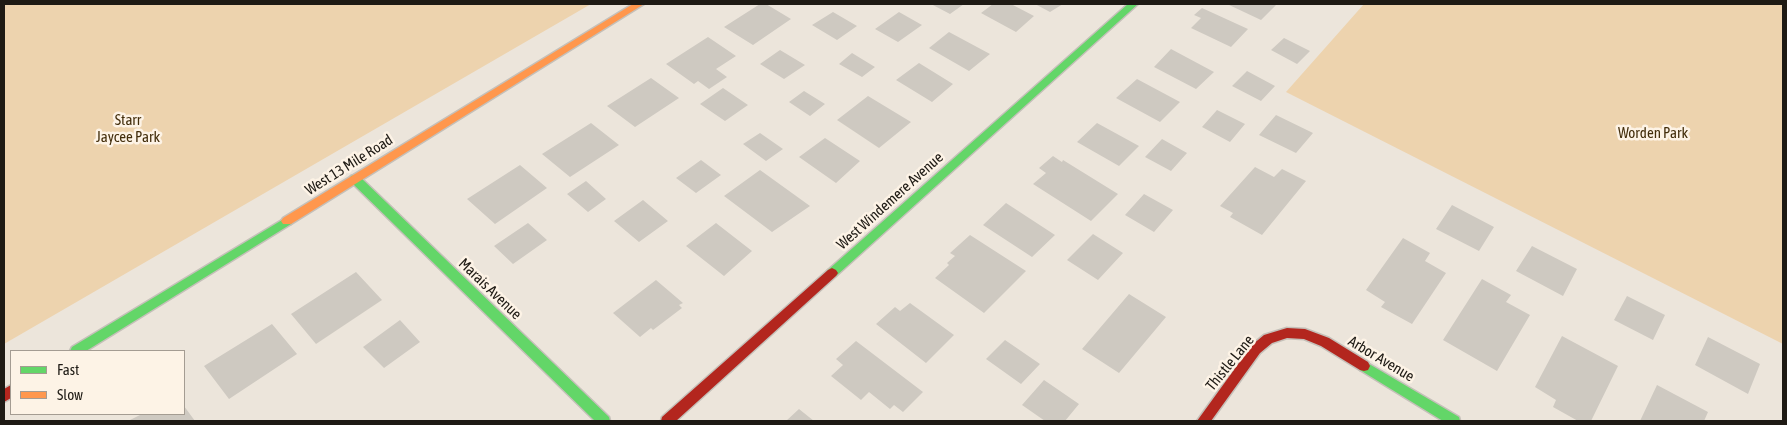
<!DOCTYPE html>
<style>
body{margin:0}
#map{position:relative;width:1787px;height:425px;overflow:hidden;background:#ece5db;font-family:"Asap Condensed",sans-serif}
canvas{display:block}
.frame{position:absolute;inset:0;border:5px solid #1e1a14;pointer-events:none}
.legend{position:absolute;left:10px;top:350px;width:175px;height:65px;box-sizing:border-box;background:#fdf3e6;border:1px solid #a49c92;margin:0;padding:6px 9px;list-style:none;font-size:15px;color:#1e1a14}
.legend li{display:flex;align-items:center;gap:10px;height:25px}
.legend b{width:25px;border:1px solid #a49c92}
</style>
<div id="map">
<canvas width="1787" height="425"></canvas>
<div class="frame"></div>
<ul class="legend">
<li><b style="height:6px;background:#63d668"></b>Fast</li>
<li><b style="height:6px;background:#ff974d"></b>Slow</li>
</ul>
</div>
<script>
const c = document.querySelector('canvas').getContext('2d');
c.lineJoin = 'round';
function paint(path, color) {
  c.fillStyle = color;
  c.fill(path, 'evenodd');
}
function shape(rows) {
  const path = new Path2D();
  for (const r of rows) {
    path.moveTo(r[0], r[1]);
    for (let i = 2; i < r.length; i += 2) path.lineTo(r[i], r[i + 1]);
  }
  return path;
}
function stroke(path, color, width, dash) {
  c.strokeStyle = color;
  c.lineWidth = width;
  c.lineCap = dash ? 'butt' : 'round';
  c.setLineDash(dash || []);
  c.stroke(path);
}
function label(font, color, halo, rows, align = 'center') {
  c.font = font + ' "Asap Condensed",sans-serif';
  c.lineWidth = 5;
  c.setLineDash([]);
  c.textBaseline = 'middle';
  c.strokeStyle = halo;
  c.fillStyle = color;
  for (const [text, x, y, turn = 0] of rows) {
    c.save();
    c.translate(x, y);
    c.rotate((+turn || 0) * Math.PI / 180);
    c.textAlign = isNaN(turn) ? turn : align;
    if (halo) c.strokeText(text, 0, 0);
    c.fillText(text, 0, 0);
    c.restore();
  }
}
paint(shape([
 [4,4,591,4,4,344],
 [1364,4,1783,4,1783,344,1286,92]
]), '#edd3ae');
paint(shape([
 [760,4,766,4,791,19,753,45,724,27],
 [931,4,964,4,950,14],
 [993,4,1011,4,1034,16,1016,32,981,13],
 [1035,4,1063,4,1050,12],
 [1227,4,1274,4,1276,5,1261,20],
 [1202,8,1248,29,1231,47,1191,28,1201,18,1194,15],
 [833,12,857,26,837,40,812,25],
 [899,12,922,25,898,42,875,29],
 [949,32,990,54,969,71,929,48],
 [708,37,736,56,716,69,727,77,709,89,698,81,694,84,666,64],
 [1284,38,1310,51,1297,64,1271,50],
 [1171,49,1214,72,1196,89,1154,67],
 [780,50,805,65,784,79,760,64],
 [852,53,875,67,862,77,839,64],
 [919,63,953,84,932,102,896,80],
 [1247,71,1275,86,1261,101,1232,86],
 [651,78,679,98,635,127,607,106],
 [1137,79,1180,102,1160,122,1116,98],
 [723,88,748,105,725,121,700,104],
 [804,91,825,104,810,116,789,102],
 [868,96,911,122,879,148,837,120],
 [1217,110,1245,124,1230,142,1202,127],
 [1276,115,1313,133,1296,153,1259,135],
 [591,123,619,145,570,177,542,154],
 [1097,123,1139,146,1119,166,1077,142],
 [760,133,783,149,766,161,743,144],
 [825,138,860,161,836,183,799,157],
 [1162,139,1187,153,1171,171,1145,157],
 [1053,156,1062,162,1063,160,1118,194,1091,221,1033,184,1046,173,1039,168],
 [701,160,721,175,696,193,676,178],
 [520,165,547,188,495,224,467,199],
 [1255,167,1274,177,1282,169,1306,181,1262,235,1230,217,1233,213,1220,206],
 [760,170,810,206,772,232,724,196],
 [586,181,606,199,588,212,567,194],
 [1144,194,1173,210,1154,232,1125,215],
 [643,200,668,221,639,242,614,221],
 [1006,203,1055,235,1032,257,983,225],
 [1452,205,1494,227,1479,251,1436,229],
 [528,223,547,240,513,264,494,246],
 [716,223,752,251,724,276,686,246],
 [1093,234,1123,253,1098,280,1067,260],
 [970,235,1026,271,984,313,935,278,949,265,947,263,955,256,950,253],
 [1403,238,1430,253,1425,261,1446,273,1412,324,1381,307,1385,302,1366,290],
 [1532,246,1577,269,1563,296,1516,271],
 [356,272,382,300,316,344,291,314],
 [1482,279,1511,295,1506,302,1530,315,1497,371,1443,340],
 [656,280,683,303,679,305,682,308,653,330,651,328,640,337,613,313],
 [1129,294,1166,317,1119,373,1082,349],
 [1627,296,1665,315,1653,340,1614,320],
 [910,303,954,335,926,363,876,324,895,307,900,311],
 [400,320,420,342,384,368,363,347],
 [272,324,297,354,229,399,204,366],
 [1562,336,1618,366,1591,421,1578,421,1553,407,1556,400,1535,387],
 [1708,337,1760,364,1748,394,1695,365],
 [1005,340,1040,364,1021,384,986,359],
 [856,341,923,392,903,412,894,405,890,409,869,392,861,400,831,376,843,365,836,359],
 [1044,380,1079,404,1065,421,1045,421,1022,405],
 [1657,385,1708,412,1704,421,1640,421],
 [184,406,195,421,128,421,142,414,184,414],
 [799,409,814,421,786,421]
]), '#cec9c1');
const fast = shape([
 [1128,4,1138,4,836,276,828,276,826,273,828,270,1128,4],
 [355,175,359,176,609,417,610,421,595,421,351,182,350,179,351,176,355,175],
 [287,217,291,218,293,221,291,224,86,351,70,351,72,347,287,217],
 [1364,361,1459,417,1460,421,1443,421,1360,370,1358,366,1360,362,1364,361]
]);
const slow = shape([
 [633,4,644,4,291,224,283,224,281,221,283,218,633,4]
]);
const jam = shape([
 [832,268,836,270,838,273,836,276,676,421,661,421,662,417,828,270,832,268],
 [1287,328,1305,329,1329,338,1368,362,1370,366,1368,370,1364,371,1360,370,1321,346,1304,339,1287,338,1272,343,1260,353,1211,421,1197,421,1252,345,1264,335,1287,328],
 [11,385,11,398,4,402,4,389,11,385]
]);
stroke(fast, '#c5c0b9', 3);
stroke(slow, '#c5c0b9', 3);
stroke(jam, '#c5c0b9', 3);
paint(fast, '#63d668');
paint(slow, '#ff974d');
paint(jam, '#b3261e');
label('15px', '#422d0b', '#fdf3e6', [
 ["Starr",128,120],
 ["Jaycee Park",128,137],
 ["Worden Park",1653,133]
]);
label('15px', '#1e1a14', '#fdf3e6', [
 ["West 13 Mile Road",349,165,-32],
 ["West Windemere Avenue",890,201,-42],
 ["Marais Avenue",490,289,44],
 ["Arbor Avenue",1381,359,31],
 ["Thistle Lane",1230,363,-51]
]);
</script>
